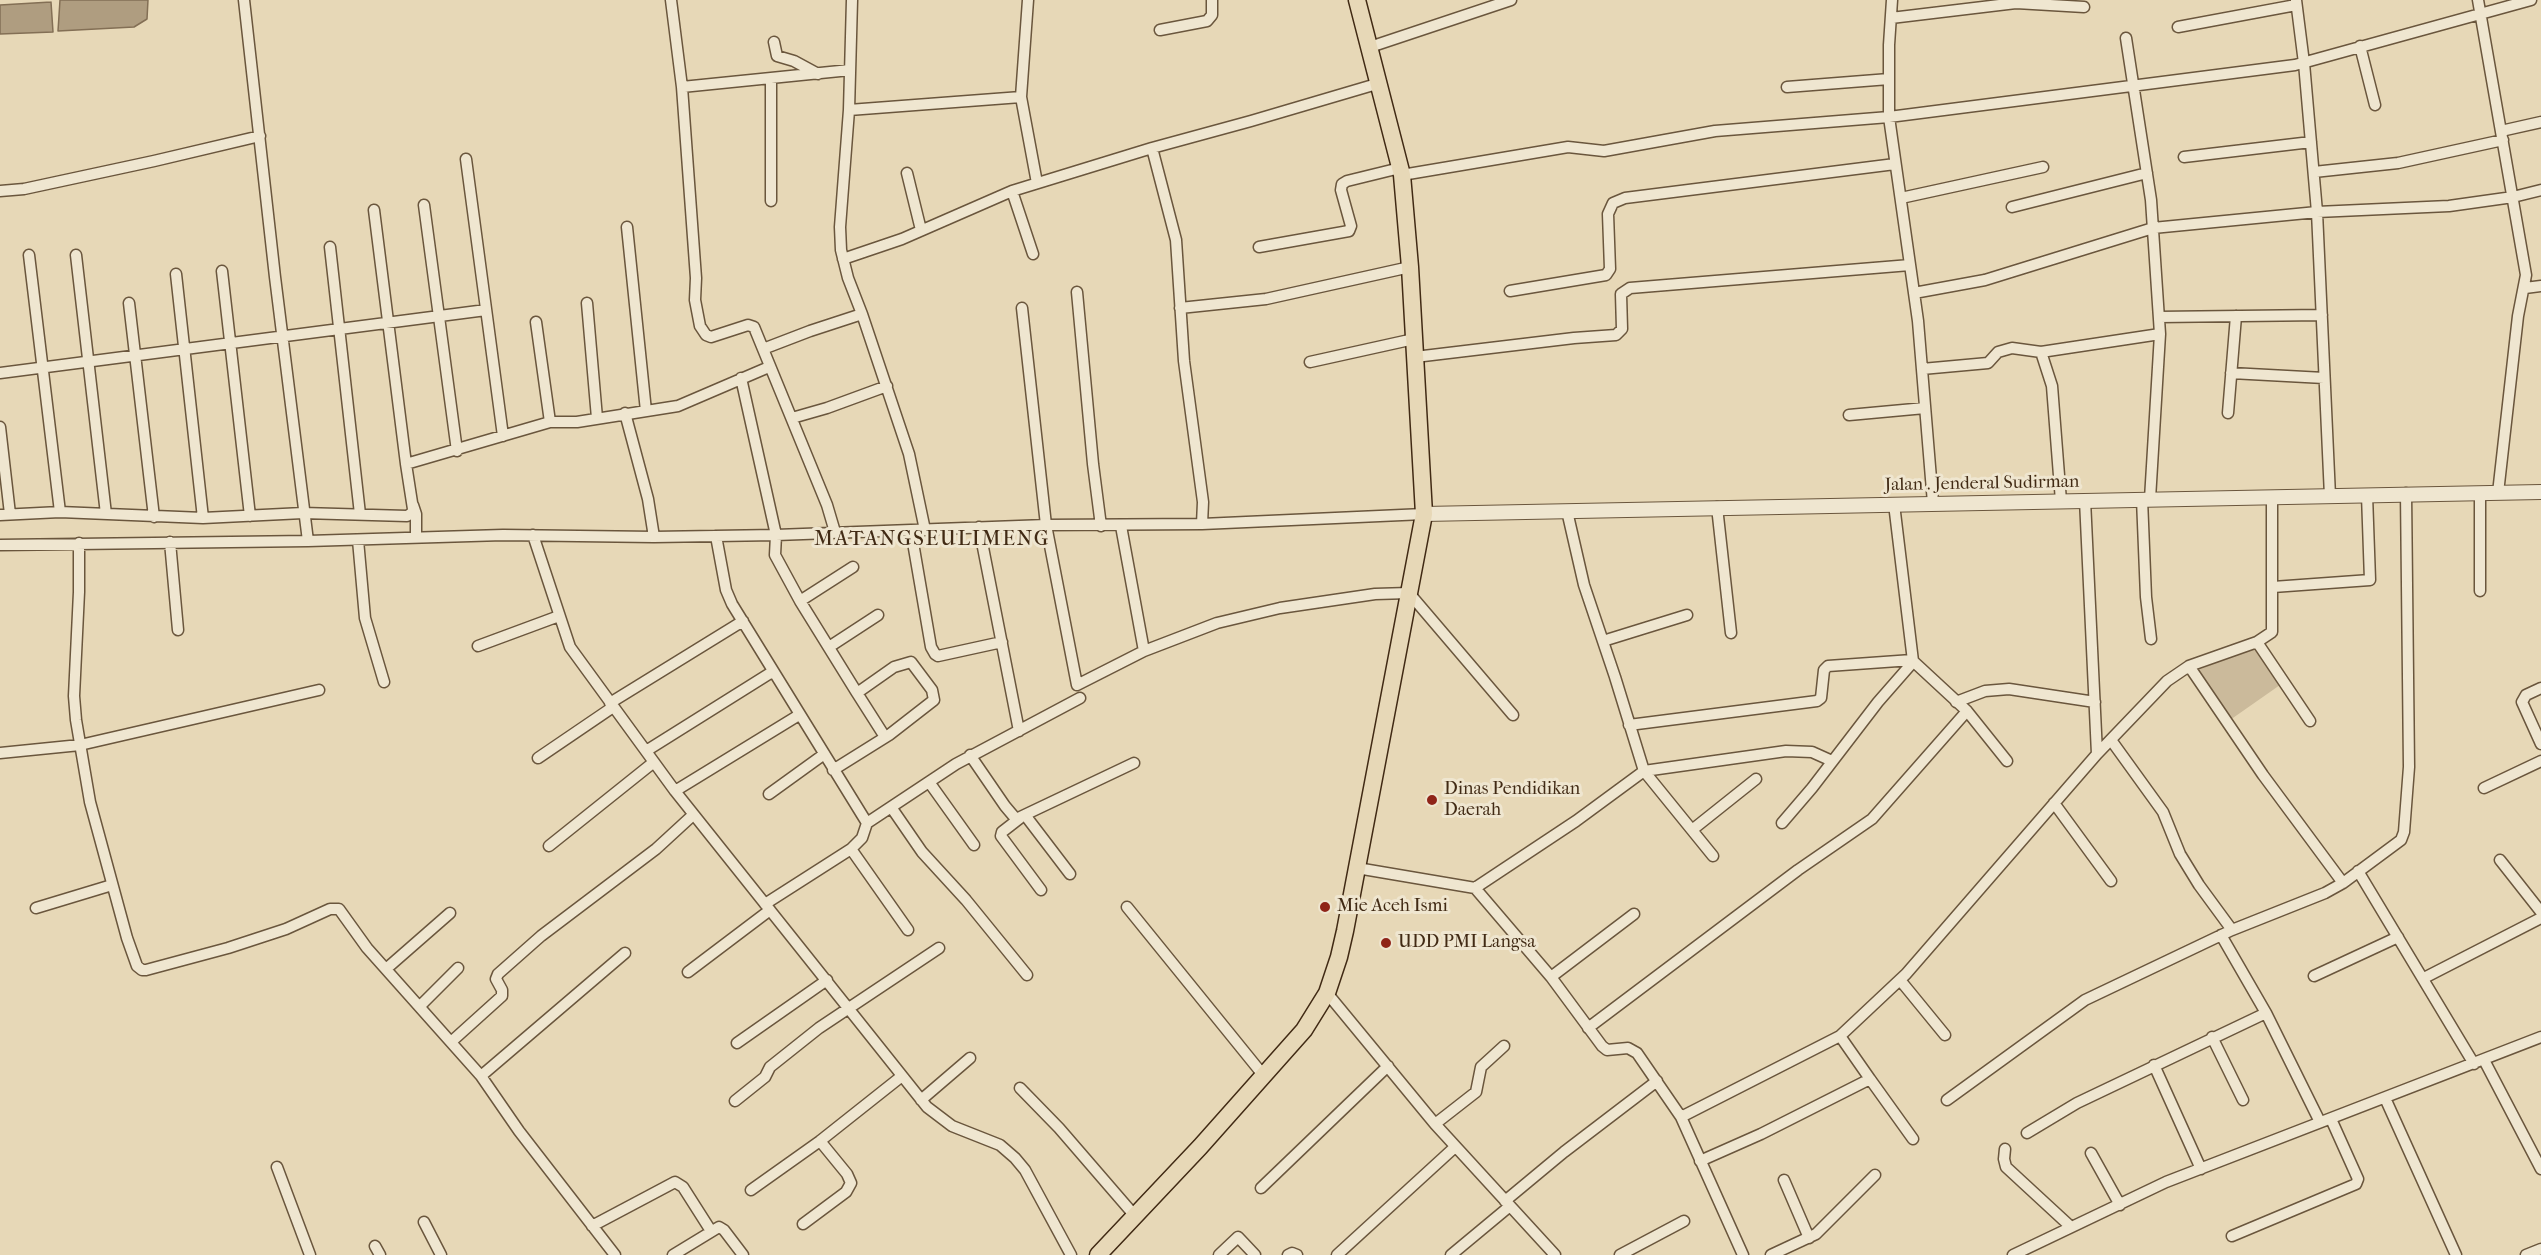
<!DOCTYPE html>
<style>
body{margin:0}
canvas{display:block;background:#e7d8b7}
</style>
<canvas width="2541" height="1255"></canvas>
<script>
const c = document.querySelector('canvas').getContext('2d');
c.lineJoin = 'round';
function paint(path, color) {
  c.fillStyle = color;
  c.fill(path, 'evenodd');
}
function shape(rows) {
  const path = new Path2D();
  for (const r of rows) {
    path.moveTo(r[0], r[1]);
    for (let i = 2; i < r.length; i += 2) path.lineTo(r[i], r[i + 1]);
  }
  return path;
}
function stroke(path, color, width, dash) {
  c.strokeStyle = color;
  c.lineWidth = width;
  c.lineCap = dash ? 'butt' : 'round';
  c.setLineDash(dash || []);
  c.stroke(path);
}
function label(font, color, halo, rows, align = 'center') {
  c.font = font + ' "IM FELL French Canon",serif';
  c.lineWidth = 6;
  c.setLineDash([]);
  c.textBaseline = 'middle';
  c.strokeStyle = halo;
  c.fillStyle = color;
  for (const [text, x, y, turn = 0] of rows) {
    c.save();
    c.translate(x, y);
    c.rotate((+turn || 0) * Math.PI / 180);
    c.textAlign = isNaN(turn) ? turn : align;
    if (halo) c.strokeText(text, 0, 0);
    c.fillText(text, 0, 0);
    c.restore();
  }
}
paint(shape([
 [2256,647,2280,685,2230,720,2198,670]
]), '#cbba9b');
const water = shape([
 [60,0,148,0,147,19,134,27,58,31,60,0],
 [51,2,53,32,0,34,0,5,51,2]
]);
paint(water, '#af9d80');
stroke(water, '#836f55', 1.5);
const minor = shape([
 [244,0,275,277,308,541],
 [671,0,682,87,696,278,695,300,700,326,706,335,711,337,748,325,754,327,827,505,835,532],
 [852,0,849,110,840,227,841,250,848,278,862,314,909,454,925,530],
 [1028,0,1021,97,1037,183],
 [1892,0,1889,45,1889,117,1918,321,1933,503],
 [2296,0,2304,63,2317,212,2330,496],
 [2478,0,2526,275,2518,316,2498,493],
 [1891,18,2016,3,2084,7],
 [2178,27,2296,5],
 [1160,30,1207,21,1212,15,1212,0],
 [2126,38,2151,200,2160,334,2150,499],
 [774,42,777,56,794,61,818,74],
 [2360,46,2375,105],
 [1370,47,1511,0],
 [682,87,850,70],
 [1787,87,1889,79],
 [849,110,1021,97],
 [2501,131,2541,122],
 [1152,148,1176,240,1184,361,1203,502,1202,524],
 [2184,157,2311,142],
 [466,159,503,436],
 [2314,172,2398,163,2503,140],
 [907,173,921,230],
 [1402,175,1568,147,1604,151,1715,131,1889,117,2295,65,2531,0],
 [0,191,24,189,154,161,260,136],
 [1012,191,1033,254],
 [1901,198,2043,167],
 [771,201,771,79],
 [424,205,457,451],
 [2012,207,2147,173],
 [374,210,406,464],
 [627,227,646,411],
 [330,247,360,514],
 [1259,247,1349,231,1351,226,1341,190,1342,184,1347,181,1400,168],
 [29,255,60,512],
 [76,255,106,514],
 [843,259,902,239,1012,191,1152,148,1251,121,1380,83],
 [222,271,250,516],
 [176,274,203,518],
 [2525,288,2541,286],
 [1510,291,1606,275,1610,269,1608,214,1613,203,1625,198,1895,164],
 [1077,292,1093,464,1101,526],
 [1914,293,1985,280,2153,228,2317,212,2449,206,2513,197,2541,190],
 [129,303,154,517],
 [587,303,597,418],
 [1022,308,1046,525,1077,685,1144,651,1217,623,1280,608,1375,594,1409,593,1513,715],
 [1180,308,1266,299,1410,267],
 [2159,317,2322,315],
 [536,322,550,422],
 [763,349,810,331,862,314],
 [2041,352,2052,386,2061,501],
 [1415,357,1574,338,1616,335,1622,329,1621,294,1630,288,1910,265],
 [1310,362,1414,339],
 [1922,369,1988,363,1998,352,2012,348,2041,352,2160,334],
 [0,373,486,310],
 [2231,373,2324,378],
 [741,378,776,535,775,555,800,601,857,693],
 [625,413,648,499,654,537],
 [2228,413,2236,316],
 [1849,415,1925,408],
 [792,418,827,408,887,386],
 [0,427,10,514],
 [2142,499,2146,597,2151,639],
 [2085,500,2097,754],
 [1894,504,1913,661,1967,711,2007,761],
 [413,505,416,514,416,538],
 [1717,507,1731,633],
 [1567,511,1584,585,1615,677,1644,771,1713,856],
 [0,515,60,512,203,518,303,513,407,516,412,513,413,509,406,464,550,422,577,422,678,406,769,367],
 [1121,526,1144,651],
 [979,527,1019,731],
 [911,531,931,647,935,654,938,656,1002,642],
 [533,535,570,647,675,791,927,1107,952,1126,1000,1145,1015,1158,1025,1170,1071,1255],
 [716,536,726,590,732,604,867,823],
 [358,540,365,618,384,682],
 [170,542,178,630],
 [79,543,79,592,74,696,76,720,90,802,127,938,137,966,142,970,146,970,228,948,286,929,330,909,339,909,367,948,481,1076,519,1131,615,1255],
 [0,545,308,541,503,535,654,537,776,535,1046,525,1202,524,1424,514],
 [2273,587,2370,580,2367,495],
 [2480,591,2480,493],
 [800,601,853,567],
 [1603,641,1687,615],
 [2257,642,2310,721],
 [478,646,559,616],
 [829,647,878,615],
 [2189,666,2263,775,2343,883],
 [2541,688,2526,695,2522,702,2541,744],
 [1956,702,1985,691,2009,689,2095,702],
 [610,703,743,621],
 [1629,725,1817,701,1821,698,1824,670,1828,666,1912,660],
 [2111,740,2163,812,2180,854,2199,885,2232,930],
 [646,751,772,672],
 [0,753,80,745,319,690],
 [970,755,1005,806,1016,819,1134,763],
 [538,758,613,707],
 [833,770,889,735,934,700,932,690,911,662,894,667,857,693,885,737],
 [929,782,974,845],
 [2484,788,2541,761],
 [675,791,799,715],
 [769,794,823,755],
 [2054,803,2111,881],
 [891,807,922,852,966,900,1027,975],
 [1025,815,1070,874],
 [1020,818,1002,832,1001,836,1041,890],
 [1782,823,1812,788,1878,702,1913,662],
 [1692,830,1756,779],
 [549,846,654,762],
 [851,849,908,930],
 [2500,860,2541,912],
 [1357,868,1475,888,1551,977,1602,1046,1607,1050,1628,1048,1637,1053,1681,1117,1743,1255],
 [2358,871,2474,1064],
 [1475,888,1576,821,1644,771,1786,751,1812,752,1832,761],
 [765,904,851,849,862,838,867,823,956,764,1080,698],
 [1127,907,1264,1076],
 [36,908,112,885],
 [2221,935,2266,1013,2320,1122],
 [386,969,450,913],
 [688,972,770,910],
 [2314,976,2398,937],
 [1551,977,1634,914],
 [2424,978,2541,918],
 [1900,980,1945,1035],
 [1327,993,1435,1124,1555,1255],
 [420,1006,458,968],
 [1588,1028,1798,870,1872,819,1967,711],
 [1840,1036,1870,1079],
 [2212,1037,2243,1100],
 [451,1042,502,996,502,990,496,979,498,974,541,936,656,849,693,815],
 [737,1043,827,980],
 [2484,1060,2541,1169],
 [2154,1065,2201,1169],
 [481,1076,625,953],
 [1020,1088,1059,1128,1135,1216],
 [2385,1098,2456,1255],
 [921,1100,970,1058],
 [1947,1100,2085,1000,2232,930,2325,893,2343,883,2401,840,2404,832,2409,767,2406,493],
 [735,1101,765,1077,770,1067,819,1028,939,948],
 [1681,1117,1840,1036,1906,974,2097,754,2167,681,2189,666,2257,642,2272,632,2272,498],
 [1435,1124,1476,1092,1481,1067,1504,1046],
 [2027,1133,2077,1103,2266,1013],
 [2005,1149,2004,1159,2006,1167,2071,1227],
 [2091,1153,2120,1205],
 [1700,1161,1761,1134,1870,1079,1913,1139],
 [277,1167,310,1255],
 [1784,1180,1809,1238],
 [1261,1188,1388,1066],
 [751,1190,820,1141,902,1076],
 [1505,1201,1564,1152,1657,1081],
 [424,1222,441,1255],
 [803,1224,846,1192,851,1183,847,1174,820,1141],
 [592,1226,675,1182,683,1187,711,1231],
 [2232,1236,2356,1184,2358,1179,2331,1119],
 [375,1246,380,1255],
 [673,1255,719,1227,724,1230,743,1255],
 [1219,1255,1238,1237,1255,1255],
 [1288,1255,1292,1253,1297,1255],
 [1337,1255,1455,1147],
 [1451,1255,1510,1206],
 [1620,1255,1684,1221],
 [1771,1255,1816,1234,1875,1175],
 [2013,1255,2166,1182,2541,1037],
 [2526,1255,2541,1249]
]);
const tertiary = shape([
 [1424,514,2541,492]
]);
const trunk = shape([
 [1098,1255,1200,1147,1304,1030,1327,993,1339,957,1345,931,1424,514,1410,267,1402,175,1357,0]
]);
stroke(minor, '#6a563d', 13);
stroke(tertiary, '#6a563d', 16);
stroke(trunk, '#412a14', 19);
stroke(minor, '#efe6d0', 10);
stroke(tertiary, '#efe6d0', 14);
stroke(trunk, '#e7d8b7', 16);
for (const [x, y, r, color] of [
 [1432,800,6,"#8f2418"],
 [1325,907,6,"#8f2418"],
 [1386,943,6,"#8f2418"]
]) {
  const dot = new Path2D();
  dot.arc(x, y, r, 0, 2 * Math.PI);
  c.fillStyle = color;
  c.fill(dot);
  stroke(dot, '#efe6d0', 2);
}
label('18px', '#412a14', '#efe6d0', [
 ["Jalan . Jenderal Sudirman",1982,484,-1]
]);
label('18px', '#412a14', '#efe6d0', [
 ["Dinas Pendidikan",1444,790],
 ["Daerah",1444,811],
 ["Mie Aceh Ismi",1337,907],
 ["UDD PMI Langsa",1398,943]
], 'left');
c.letterSpacing = '1.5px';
label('21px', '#412a14', '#efe6d0', [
 ["MATANGSEULIMENG",932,540]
]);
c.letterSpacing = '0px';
</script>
